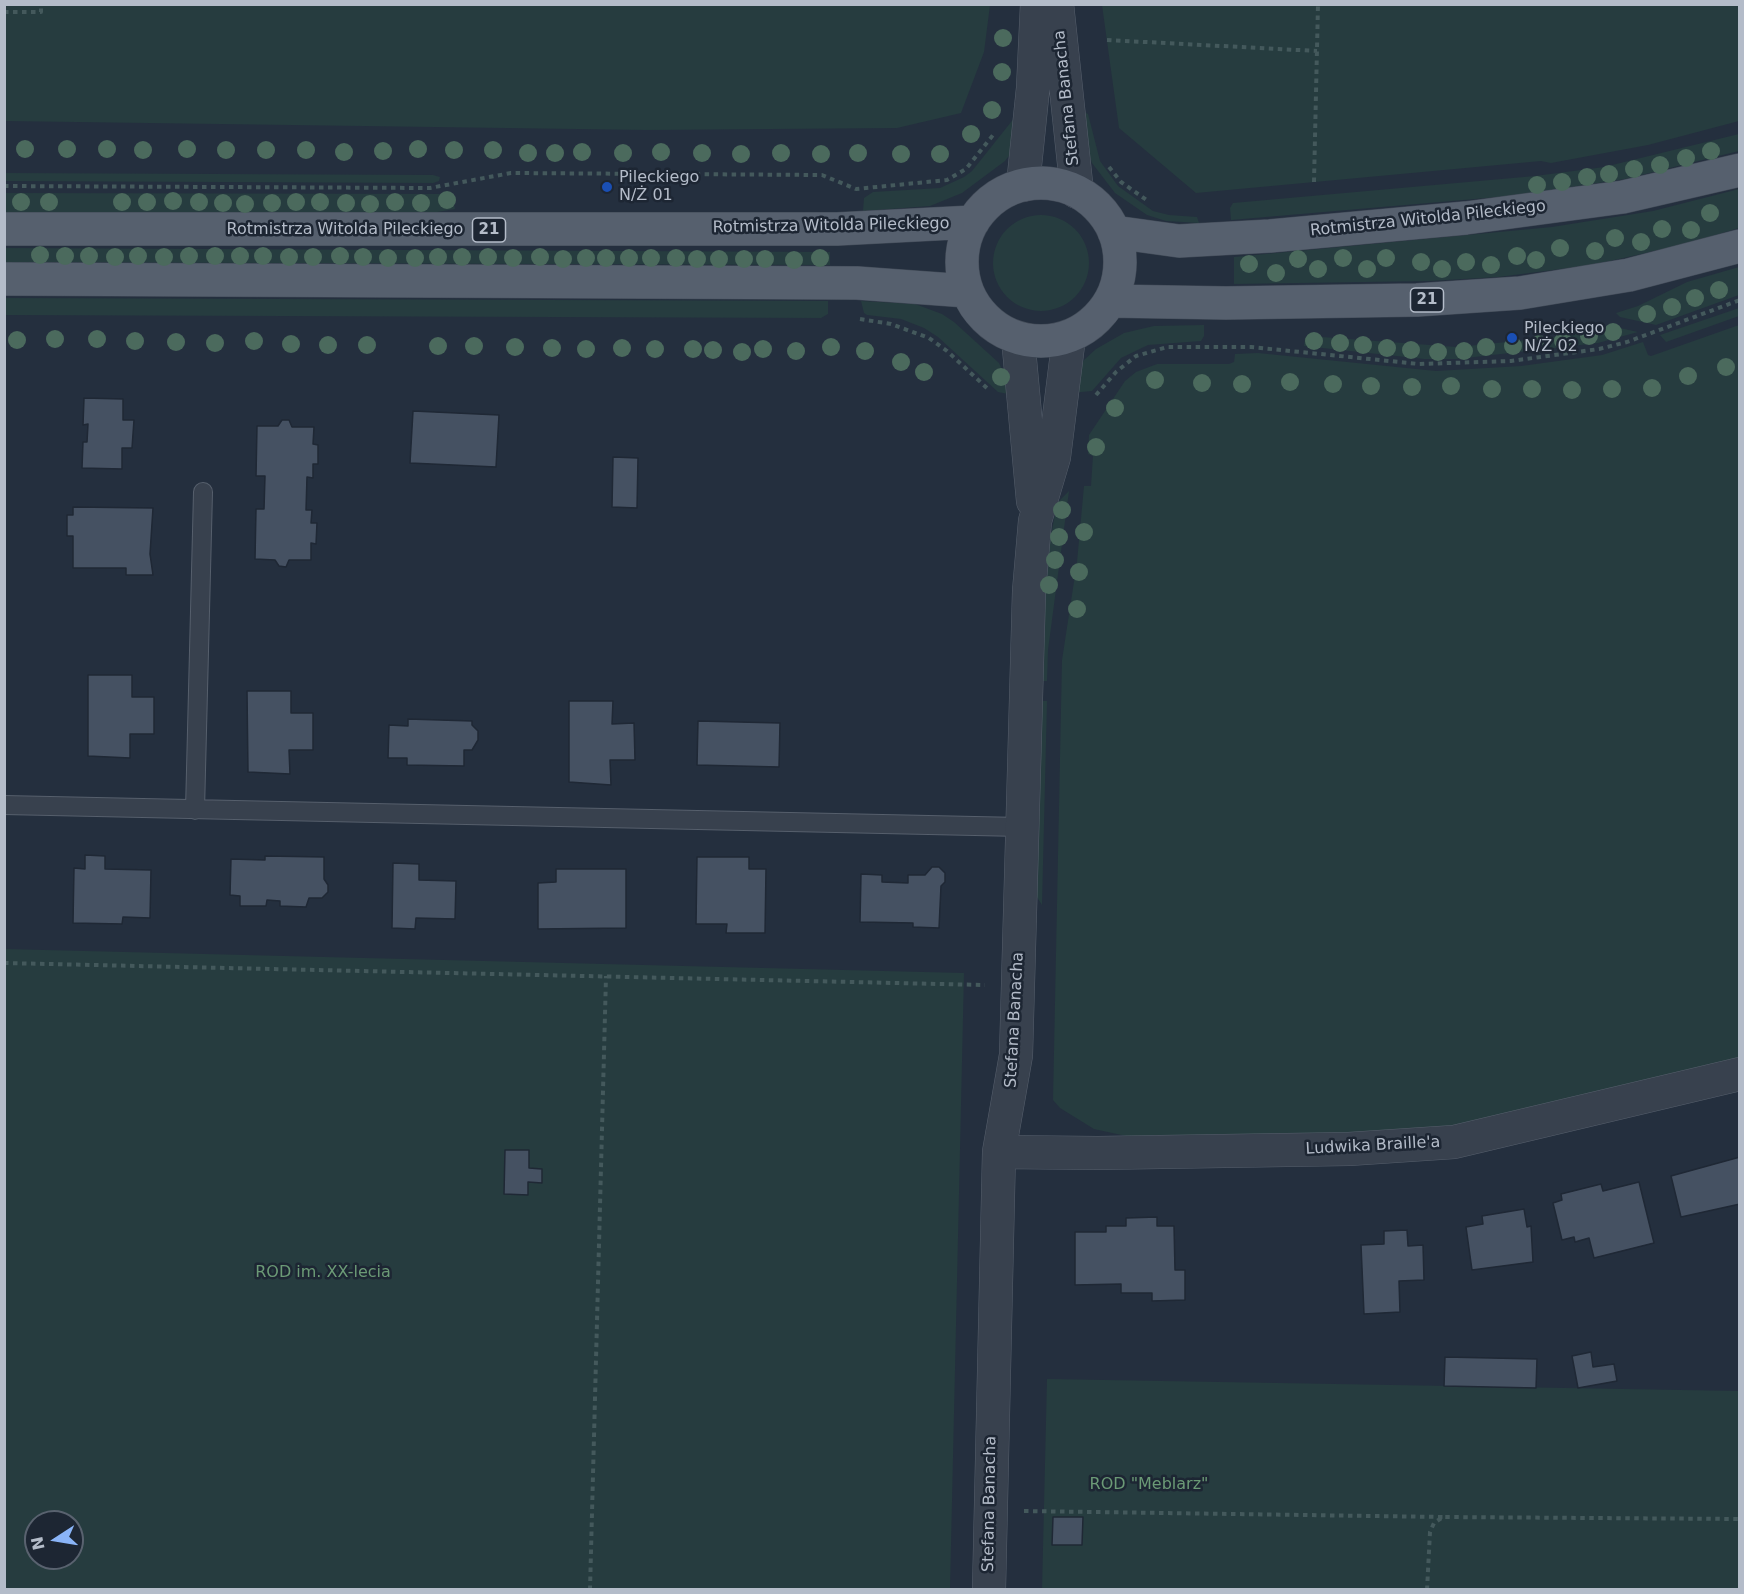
<!DOCTYPE html>
<meta charset="utf-8">
<style>
body{margin:0}
#map{position:relative;width:1744px;height:1594px;overflow:hidden;background:#242f3e;font-family:"DejaVu Sans",sans-serif}
canvas{display:block}
.frame{position:absolute;inset:0;border:6px solid #b4bcc9;pointer-events:none}
.north{position:absolute;left:24px;top:1510px;width:60px;height:60px;box-sizing:border-box;background:#1d2633;border:2px solid #59626f;border-radius:50%;rotate:258deg;font-size:16px;font-weight:700;line-height:24px;text-align:center;color:#b4bcc9}
.north::after{content:'';display:block;margin:auto;width:21px;height:27px;background:#8ab4f8;clip-path:polygon(50% 0,100% 100%,50% 72%,0 100%)}
</style>
<div id="map">
<canvas width="1744" height="1594"></canvas>
<div class="frame"></div>
<div class="north">N</div>
</div>
<script>
const c = document.querySelector('canvas').getContext('2d');
c.lineJoin = 'round';
function paint(path, color) {
  c.fillStyle = color;
  c.fill(path, 'evenodd');
}
function shape(rows) {
  const path = new Path2D();
  for (const r of rows) {
    if (r.length === 3) {
      path.moveTo(r[0] + r[2], r[1]);
      path.arc(r[0], r[1], r[2], 0, 2 * Math.PI);
      continue;
    }
    path.moveTo(r[0], r[1]);
    for (let i = 2; i < r.length; i += 2) path.lineTo(r[i], r[i + 1]);
  }
  return path;
}
function stroke(path, color, width, dash) {
  c.strokeStyle = color;
  c.lineWidth = width;
  c.lineCap = dash ? 'butt' : 'round';
  c.setLineDash(dash || []);
  c.stroke(path);
}
function label(font, color, halo, rows, align = 'center') {
  c.font = font + ' "DejaVu Sans",sans-serif';
  c.lineWidth = 5;
  c.setLineDash([]);
  c.textBaseline = 'middle';
  c.strokeStyle = halo;
  c.fillStyle = color;
  for (const [text, x, y, turn = 0] of rows) {
    c.save();
    c.translate(x, y);
    c.rotate((+turn || 0) * Math.PI / 180);
    c.textAlign = isNaN(turn) ? turn : align;
    if (halo) c.strokeText(text, 0, 0);
    c.fillText(text, 0, 0);
    c.restore();
  }
}
paint(shape([
 [5,4,990,4,990,5,984,52,961,113,897,128,648,130,5,121],
 [1102,5,1739,5,1739,121,1648,145,1551,163,1541,161,1196,193,1119,128],
 [1082,111,1088,114,1100,161,1118,186,1153,211,1169,215,1197,217,1199,223,1166,221,1147,215,1115,193,1092,163,1087,148],
 [1015,117,1012,152,1005,161,962,193,930,206,863,211,864,198,873,192,940,188,964,177,972,171],
 [1739,134,1739,151,1625,179,1510,196,1231,220,1230,208,1233,203,1535,176,1604,167],
 [5,173,433,175,440,177,439,181,433,183,5,181],
 [1739,189,1739,228,1686,244,1592,265,1498,277,1429,281,1234,284,1234,257,1552,227,1653,211],
 [5,193,452,194,455,209,425,214,396,214,5,212],
 [1041,263,48],
 [5,248,830,252,830,265,5,262],
 [1739,267,1739,295,1656,325,1620,317,1616,313,1638,306,1687,282],
 [5,298,828,301,828,314,821,318,5,315],
 [861,301,915,304,942,314,954,322,999,363,1008,382,1008,394,998,392,938,337,924,328,901,319,867,315,864,313],
 [1739,308,1739,316,1666,342,1660,335],
 [1204,325,1204,336,1201,341,1148,345,1121,358,1092,391,1070,393,1076,372,1084,360,1096,349,1124,333,1154,326],
 [1739,325,1739,1061,1491,1122,1400,1134,1126,1136,1094,1129,1060,1108,1053,1100,1062,660,1077,562,1084,486,1091,486,1093,456,1088,454,1089,435,1125,381,1136,372,1157,364,1229,364,1234,362,1235,354,1258,353,1436,371,1521,366,1602,355,1643,342,1648,355,1651,356],
 [1615,327,1638,332,1598,343,1457,359,1424,359,1304,346,1305,338,1322,337,1457,347,1547,338],
 [1069,491,1048,650,1047,681,1038,681,1044,574,1057,503],
 [1038,701,1047,701,1042,905,1035,894],
 [5,949,964,973,950,1589,5,1590],
 [36,1522,72,1522,72,1558,36,1558],
 [1047,1379,1739,1391,1739,1589,1042,1590]
]), '#263c3f');
const building = shape([
 [84,398,123,399,123,420,134,420,132,448,122,448,122,469,82,468,83,442,87,442,88,424,83,425,84,398],
 [413,411,499,415,496,467,410,463,413,411],
 [282,420,289,420,292,427,314,427,313,444,318,445,318,464,313,464,313,478,307,477,306,510,312,510,311,523,317,523,316,544,311,543,311,560,289,560,286,567,279,566,275,560,255,559,256,509,264,509,265,476,256,476,257,426,278,426,282,420],
 [613,457,638,458,637,508,612,507,613,457],
 [73,507,153,508,150,554,153,575,126,575,126,568,73,568,73,536,67,536,67,515,73,515,73,507],
 [88,675,132,675,132,697,154,697,154,734,130,734,130,758,88,756,88,675],
 [247,691,291,691,291,713,313,713,313,750,289,750,290,774,248,772,247,691],
 [569,701,613,701,612,724,634,723,635,760,610,760,611,785,569,782,569,701],
 [408,719,472,721,472,725,478,731,478,740,472,750,464,750,464,766,407,765,407,758,388,758,389,725,408,726,408,719],
 [698,721,780,723,779,767,697,765,698,721],
 [85,855,105,856,105,869,151,870,150,918,123,917,122,924,73,923,74,868,85,869,85,855],
 [265,856,324,857,324,879,328,885,328,892,322,898,309,898,306,907,280,906,280,901,267,900,266,906,240,906,240,896,230,895,231,859,265,860,265,856],
 [697,857,749,857,749,869,766,869,765,933,726,933,727,924,696,924,697,857],
 [393,863,419,864,419,880,456,881,455,919,416,918,415,929,392,928,393,863],
 [932,867,939,867,945,873,945,882,941,886,939,928,913,927,913,923,860,922,861,874,882,875,882,882,908,883,908,875,925,875,932,867],
 [556,869,626,869,626,928,538,929,538,883,556,882,556,869],
 [505,1150,529,1150,529,1168,542,1169,542,1183,528,1182,528,1195,504,1194,505,1150],
 [1740,1157,1740,1204,1681,1217,1671,1176,1740,1157],
 [1639,1182,1654,1243,1594,1258,1589,1238,1575,1242,1574,1237,1562,1240,1553,1203,1562,1200,1561,1194,1601,1184,1603,1191,1639,1182],
 [1524,1209,1527,1227,1531,1226,1533,1262,1472,1270,1466,1227,1483,1224,1482,1216,1524,1209],
 [1157,1217,1157,1226,1174,1226,1175,1270,1185,1270,1185,1300,1152,1301,1152,1293,1121,1293,1121,1284,1075,1285,1075,1232,1106,1232,1106,1226,1126,1226,1126,1218,1157,1217],
 [1407,1230,1408,1246,1423,1245,1424,1280,1399,1281,1400,1312,1364,1314,1361,1245,1384,1244,1384,1231,1407,1230],
 [1591,1352,1593,1367,1614,1364,1617,1381,1578,1388,1572,1356,1591,1352],
 [1445,1357,1537,1359,1536,1388,1444,1386,1445,1357],
 [1053,1517,1083,1517,1082,1545,1052,1545,1053,1517]
]);
paint(building, '#455162');
stroke(building, '#1f2835', 1.5);
const lane = shape([
 [4,805,1021,827],
 [195,810,203,492]
]);
const street = shape([
 [1057,4,1077,192],
 [1023,185,1033,88,1037,4],
 [1018,338,1033,501],
 [999,1152,1098,1153,1349,1149,1454,1142,1740,1074],
 [989,1590,999,1152,1016,1055,1029,591,1035,521,1054,457,1069,337]
]);
const primary = shape([
 [1041,262,79],
 [4,229,837,229,973,222],
 [1114,232,1179,241,1270,236,1466,218,1623,197,1740,170],
 [4,279,857,283,967,291],
 [1110,301,1226,303,1417,300,1520,293,1629,275,1740,246]
]);
stroke(lane, '#565f6c', 20);
stroke(street, '#565f6c', 34);
stroke(primary, '#414a57', 34);
stroke(shape([
 [4,12,41,12,41,4],
 [1107,40,1317,51],
 [1109,167,1121,182,1148,201],
 [1314,182,1318,4],
 [4,186,430,188,511,173,822,175,856,189,947,180,966,169,993,135],
 [860,319,891,324,929,338,947,351,989,390],
 [1096,395,1116,372,1136,356,1167,347,1251,347,1419,364,1511,361,1599,349,1627,342,1740,300],
 [4,963,985,985],
 [1024,1511,1443,1517],
 [590,1590,606,976],
 [1427,1590,1430,1532,1434,1523,1443,1517,1740,1519]
]), '#44595c', 4, [4.5, 4.5]);
stroke(lane, '#38414e', 18);
stroke(street, '#38414e', 33);
stroke(primary, '#56606e', 33);
c.fillStyle = '#4b6a5d';
for (const [x, y] of [
 [1003,38],
 [1002,72],
 [992,110],
 [971,134],
 [25,149],
 [67,149],
 [107,149],
 [187,149],
 [418,149],
 [143,150],
 [226,150],
 [266,150],
 [306,150],
 [454,150],
 [493,150],
 [383,151],
 [1711,151],
 [344,152],
 [582,152],
 [661,152],
 [528,153],
 [555,153],
 [623,153],
 [702,153],
 [781,153],
 [858,153],
 [741,154],
 [821,154],
 [901,154],
 [940,154],
 [1686,158],
 [1660,165],
 [1634,169],
 [1609,174],
 [1587,177],
 [1562,182],
 [1537,185],
 [447,200],
 [173,201],
 [21,202],
 [49,202],
 [122,202],
 [147,202],
 [199,202],
 [296,202],
 [320,202],
 [395,202],
 [223,203],
 [272,203],
 [346,203],
 [421,203],
 [245,204],
 [370,204],
 [1710,213],
 [1662,229],
 [1691,230],
 [1615,238],
 [1641,242],
 [1560,248],
 [1595,251],
 [40,255],
 [65,256],
 [89,256],
 [138,256],
 [189,256],
 [215,256],
 [240,256],
 [263,256],
 [340,256],
 [1517,256],
 [115,257],
 [164,257],
 [289,257],
 [313,257],
 [363,257],
 [438,257],
 [462,257],
 [488,257],
 [540,257],
 [388,258],
 [415,258],
 [513,258],
 [586,258],
 [606,258],
 [629,258],
 [651,258],
 [676,258],
 [820,258],
 [1343,258],
 [1386,258],
 [563,259],
 [697,259],
 [719,259],
 [744,259],
 [765,259],
 [1298,259],
 [794,260],
 [1536,260],
 [1421,262],
 [1466,262],
 [1249,264],
 [1491,265],
 [1318,269],
 [1367,269],
 [1442,269],
 [1276,273],
 [1719,290],
 [1695,298],
 [1672,307],
 [1647,314],
 [1613,332],
 [1589,336],
 [55,339],
 [97,339],
 [17,340],
 [135,341],
 [254,341],
 [1314,341],
 [1563,341],
 [176,342],
 [215,343],
 [1340,343],
 [291,344],
 [1539,344],
 [328,345],
 [367,345],
 [1363,345],
 [438,346],
 [474,346],
 [1513,346],
 [515,347],
 [831,347],
 [1486,347],
 [552,348],
 [622,348],
 [1387,348],
 [586,349],
 [655,349],
 [693,349],
 [763,349],
 [713,350],
 [1411,350],
 [796,351],
 [865,351],
 [1464,351],
 [742,352],
 [1438,352],
 [901,362],
 [1726,367],
 [924,372],
 [1688,376],
 [1001,377],
 [1155,380],
 [1290,382],
 [1202,383],
 [1242,384],
 [1333,384],
 [1371,386],
 [1451,386],
 [1412,387],
 [1652,388],
 [1492,389],
 [1532,389],
 [1612,389],
 [1572,390],
 [1115,408],
 [1096,447],
 [1062,510],
 [1084,532],
 [1059,537],
 [1055,560],
 [1079,572],
 [1049,585],
 [1077,609]
]) {
  c.beginPath();
  c.arc(x, y, 9, 0, 2 * Math.PI);
  c.fill();
}
for (const [x, y, r, color] of [
 [607,187,6,"#1a4fb4"],
 [1512,338,6,"#1a4fb4"]
]) {
  const dot = new Path2D();
  dot.arc(x, y, r, 0, 2 * Math.PI);
  c.fillStyle = color;
  c.fill(dot);
  stroke(dot, '#1d2633', 2);
}
for (const [x, y, w] of [
 [489,230,33],
 [1427,300,33]
]) {
  const box = new Path2D();
  box.roundRect(x - w / 2, y - 12, w, 24, 4.5);
  c.fillStyle = '#1d2633';
  c.fill(box);
  stroke(box, '#b4bcc9', 1.5);
}
label('bold 15px', '#b4bcc9', null, [
 ["21",489,230],
 ["21",1427,300]
]);
label('16px', '#b4bcc9', '#1d2633', [
 ["Stefana Banacha",1067,98,-96],
 ["Rotmistrza Witolda Pileckiego",1428,219,-6],
 ["Rotmistrza Witolda Pileckiego",831,226,-1],
 ["Rotmistrza Witolda Pileckiego",345,230],
 ["Stefana Banacha",1015,1020,-87],
 ["Ludwika Braille'a",1373,1146,-3],
 ["Stefana Banacha",990,1504,-89]
]);
label('16px', '#b4bcc9', '#1d2633', [
 ["Pileckiego",619,178],
 ["N/Ż 01",619,196],
 ["Pileckiego",1524,329],
 ["N/Ż 02",1524,347]
], 'left');
label('16px', '#6b9a76', '#1d2633', [
 ["ROD im. XX-lecia",323,1273],
 ["ROD \"Meblarz\"",1149,1485]
]);
</script>
